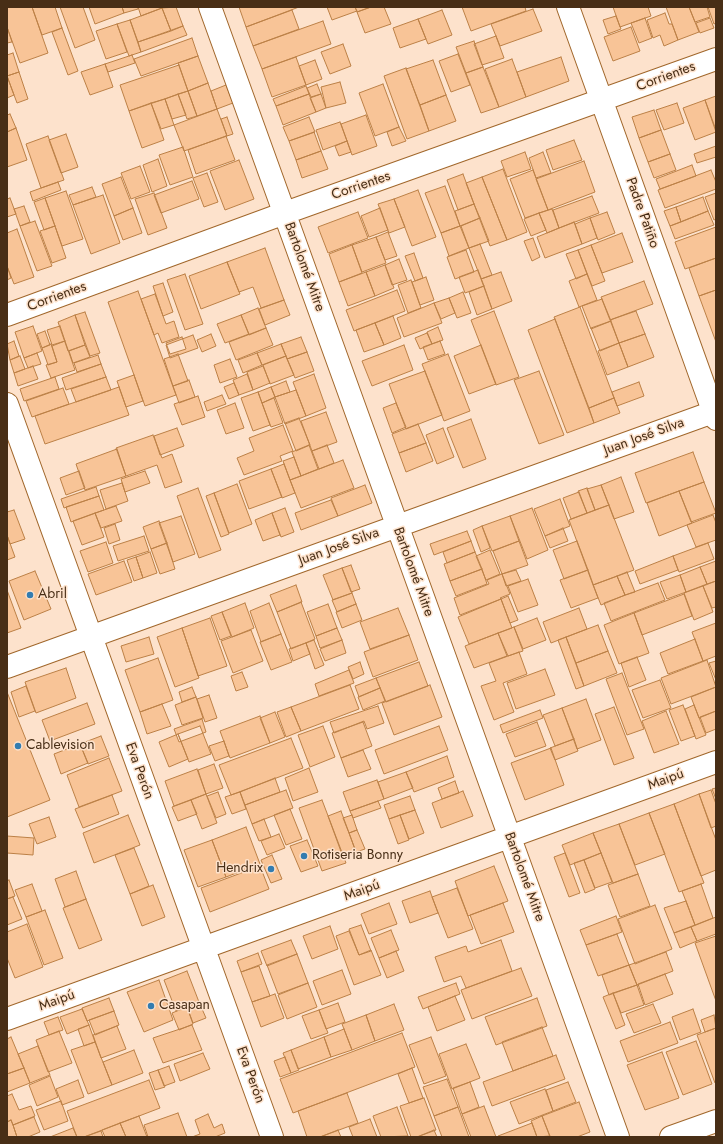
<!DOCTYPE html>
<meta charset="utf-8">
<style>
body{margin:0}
#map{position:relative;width:723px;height:1144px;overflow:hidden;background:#fde2cc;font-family:Jost,sans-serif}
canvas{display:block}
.frame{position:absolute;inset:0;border:8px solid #482e16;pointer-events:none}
</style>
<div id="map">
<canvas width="723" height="1144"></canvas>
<div class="frame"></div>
</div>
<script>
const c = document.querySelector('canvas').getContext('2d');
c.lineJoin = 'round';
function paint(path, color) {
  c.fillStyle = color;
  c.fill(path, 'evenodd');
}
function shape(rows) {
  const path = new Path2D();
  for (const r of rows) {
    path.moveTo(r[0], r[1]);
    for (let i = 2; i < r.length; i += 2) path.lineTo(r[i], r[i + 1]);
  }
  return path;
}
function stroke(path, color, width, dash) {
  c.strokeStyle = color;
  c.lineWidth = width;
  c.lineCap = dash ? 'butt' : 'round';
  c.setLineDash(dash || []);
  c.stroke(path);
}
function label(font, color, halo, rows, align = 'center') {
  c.font = font + ' Jost,sans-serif';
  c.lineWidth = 3;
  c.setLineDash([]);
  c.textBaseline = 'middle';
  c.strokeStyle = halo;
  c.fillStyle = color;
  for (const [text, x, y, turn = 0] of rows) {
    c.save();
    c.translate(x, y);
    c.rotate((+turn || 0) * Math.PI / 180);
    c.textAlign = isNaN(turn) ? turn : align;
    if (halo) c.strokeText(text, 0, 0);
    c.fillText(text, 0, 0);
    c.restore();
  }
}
const building = shape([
 [7,7,32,7,48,53,20,63,7,27,7,7],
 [32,7,55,7,62,28,42,35,32,7],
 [60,7,83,7,95,40,75,48,60,7],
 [89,7,122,7,124,13,95,24,89,7],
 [122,7,138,7,138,9,124,13,122,7],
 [138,7,162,7,162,8,141,16,138,7],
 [176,7,183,26,171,31,162,8,176,7],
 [239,7,299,7,246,27,239,7],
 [327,7,355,7,357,11,332,20,327,7],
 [355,7,371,7,357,12,355,7],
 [371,7,384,7,391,24,365,33,357,12,371,7],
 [462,7,525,7,526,11,471,31,462,7],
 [613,7,648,7,651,16,620,27,613,7],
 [666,7,689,7,699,32,678,40,666,7],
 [689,7,707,7,710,17,695,22,689,7],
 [708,7,716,7,716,23,714,24,708,7],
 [162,8,171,31,138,42,130,20,162,8],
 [533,9,542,31,500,46,491,24,533,9],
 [292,10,299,29,253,46,246,27,292,10],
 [442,10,452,35,428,44,418,19,442,10],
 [665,13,669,24,672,24,678,40,664,46,660,35,653,38,647,20,665,13],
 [616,16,621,29,608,34,603,20,616,16],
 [645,18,652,38,639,43,631,23,645,18],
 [710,18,714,28,700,33,696,23,710,18],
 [418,19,426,39,400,48,393,28,418,19],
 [130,20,141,52,129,56,117,24,130,20],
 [323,21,331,44,262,69,253,46,323,21],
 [117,24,127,52,106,59,96,31,117,24],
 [183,26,187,35,141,52,138,42,183,26],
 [7,27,12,42,7,43,7,27],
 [631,27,640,51,613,61,604,37,631,27],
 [62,28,78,71,68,75,52,32,62,28],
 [496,36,504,58,482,65,474,44,496,36],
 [192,38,198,56,141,76,134,59,192,38],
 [474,41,483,67,466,73,456,47,474,41],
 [343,44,351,66,330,74,321,52,343,44],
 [13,53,19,72,7,76,7,55,13,53],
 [458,54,470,85,451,92,439,61,458,54],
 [132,55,135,63,108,72,105,64,132,55],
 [198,56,208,83,188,91,178,63,198,56],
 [296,57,306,85,272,97,262,69,296,57],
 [561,57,569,81,526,97,517,72,561,57],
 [512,59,526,97,499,107,485,69,512,59],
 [315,60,322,79,306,85,299,66,315,60],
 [433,60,446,95,420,105,406,69,433,60],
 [105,64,113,87,90,95,81,72,105,64],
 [179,65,188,91,129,111,120,85,179,65],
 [483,67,499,107,481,113,466,73,483,67],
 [406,68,429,131,407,139,384,76,406,68],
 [19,72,28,99,17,103,7,76,19,72],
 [7,76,14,95,7,98,7,76],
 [340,82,346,103,326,108,321,87,340,82],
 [208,83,217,109,197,116,188,91,208,83],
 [317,84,321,94,311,97,307,88,317,84],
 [383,84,399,127,375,136,359,93,383,84],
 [226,85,233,103,217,109,211,91,226,85],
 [306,86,309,94,276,106,273,99,306,86],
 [188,91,197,116,187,119,178,94,188,91],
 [178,94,186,115,172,119,165,99,178,94],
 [309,94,316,112,283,125,276,106,309,94],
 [321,94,326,108,316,112,310,98,321,94],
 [446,95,456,121,429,131,420,105,446,95],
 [716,96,716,130,705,100,716,96],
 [165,99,174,125,161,129,151,103,165,99],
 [705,100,716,132,695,140,683,108,705,100],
 [151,103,164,140,142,148,129,111,151,103],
 [677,103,684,123,664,130,656,110,677,103],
 [217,109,227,136,184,151,174,125,217,109],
 [654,110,661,130,639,138,632,117,654,110],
 [10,114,16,128,7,132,7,115,10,114],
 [366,115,377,146,352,155,341,124,366,115],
 [227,117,233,134,227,136,221,119,227,117],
 [309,117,315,132,289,141,283,127,309,117],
 [340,122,347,141,323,150,316,130,340,122],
 [399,127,406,141,392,146,387,132,399,127],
 [16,128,27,160,7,167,7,132,16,128],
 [661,130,670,154,648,162,639,138,661,130],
 [314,132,321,151,296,160,289,141,314,132],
 [66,134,78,167,61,173,49,140,66,134],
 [48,136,64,180,41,188,26,144,48,136],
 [226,136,235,160,196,174,188,150,226,136],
 [574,140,582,160,553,170,546,150,574,140],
 [347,141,351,152,339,156,335,146,347,141],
 [716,146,716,157,697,163,694,154,716,146],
 [183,147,193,177,170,185,159,155,183,147],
 [321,151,328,169,302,178,296,160,321,151],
 [525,152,531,169,507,177,501,161,525,152],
 [543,152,551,173,536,178,529,158,543,152],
 [670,154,676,170,654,178,648,162,670,154],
 [158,159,167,186,152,192,143,165,158,159],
 [239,160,254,199,225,210,210,171,239,160],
 [584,161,595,192,548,210,536,179,584,161],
 [692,165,696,176,660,189,656,179,692,165],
 [140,166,150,192,131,199,121,173,140,166],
 [503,169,527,232,507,240,482,177,503,169],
 [533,170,548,210,525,218,510,179,533,170],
 [711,170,716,182,716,189,665,208,658,190,711,170],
 [207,173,218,202,204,207,193,178,207,173],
 [463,174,474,204,458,210,447,180,463,174],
 [121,177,133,208,114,216,102,184,121,177],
 [482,177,507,240,490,246,466,183,482,177],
 [192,181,199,199,161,213,154,195,192,181],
 [58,182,61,190,33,201,30,192,58,182],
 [445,186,460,226,441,233,425,193,445,186],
 [92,187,96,197,73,205,69,195,92,187],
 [418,190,436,237,412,246,394,199,418,190],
 [66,191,83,239,62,246,45,198,66,191],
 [154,193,167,228,148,235,135,199,154,193],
 [716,193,716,219,714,220,705,197,716,193],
 [103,195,120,243,91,254,73,205,103,195],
 [592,196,599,213,559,228,553,210,592,196],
 [703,197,708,211,681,222,676,207,703,197],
 [10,198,16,214,7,217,7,199,10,198],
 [45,198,55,226,44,230,34,202,45,198],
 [394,199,405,227,389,233,378,204,394,199],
 [474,204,480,218,460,226,455,211,474,204],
 [24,206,30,222,20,226,14,209,24,206],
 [676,207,681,222,670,226,664,211,676,207],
 [133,208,142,233,123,240,114,216,133,208],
 [380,208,388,230,369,237,361,216,380,208],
 [552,209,559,228,547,233,539,213,552,209],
 [708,211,714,225,675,239,670,226,708,211],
 [358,212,368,238,328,253,318,227,358,212],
 [607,212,615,233,598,240,590,218,607,212],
 [539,213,546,230,531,236,524,219,539,213],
 [480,218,489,241,469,248,461,226,480,218],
 [590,218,597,238,582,244,575,224,590,218],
 [35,221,52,266,37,271,20,226,35,221],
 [574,222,582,244,545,258,537,237,574,222],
 [55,226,66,258,52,263,40,231,55,226],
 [460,226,469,248,449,256,441,233,460,226],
 [716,227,716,258,685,269,675,242,716,227],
 [17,229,34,277,14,284,7,266,7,233,17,229],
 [388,232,397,256,385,260,376,237,388,232],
 [622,233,633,262,602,273,591,245,622,233],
 [376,237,386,263,362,272,352,245,376,237],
 [533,238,540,257,532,261,524,241,533,238],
 [480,244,492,275,481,279,469,248,480,244],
 [352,245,362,273,339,282,329,254,352,245],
 [591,245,605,281,592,286,578,250,591,245],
 [265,248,284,300,261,308,253,287,239,292,227,262,265,248],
 [466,250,474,272,455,279,447,257,466,250],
 [578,250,587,274,576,279,566,254,578,250],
 [414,253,423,278,415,281,405,256,414,253],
 [716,258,716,290,699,296,689,268,716,258],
 [399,259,407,280,392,285,385,265,399,259],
 [227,262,240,294,201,309,189,276,227,262],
 [385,265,394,288,375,296,366,272,385,265],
 [7,266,11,278,7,280,7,266],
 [478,270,484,286,465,293,459,277,478,270],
 [366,272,375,296,348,306,339,282,366,272],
 [501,272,512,301,492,309,481,279,501,272],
 [185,274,203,324,185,330,167,280,185,274],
 [587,274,597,300,579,307,569,281,587,274],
 [426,277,434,300,420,305,412,282,426,277],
 [411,280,421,308,408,313,398,285,411,280],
 [644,281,653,304,610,320,601,297,644,281],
 [163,283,173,312,163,316,153,286,163,283],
 [484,286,492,309,477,315,469,292,484,286],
 [397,290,405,311,354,331,346,310,397,290],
 [716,290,716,342,699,296,716,290],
 [138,291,176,395,145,406,108,302,138,291],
 [463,292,471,313,457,318,449,298,463,292],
 [155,294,166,324,174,321,179,337,162,343,158,333,154,335,141,299,155,294],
 [449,298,455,313,441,319,434,303,449,298],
 [602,299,611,321,591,329,582,306,602,299],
 [284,300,290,315,265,325,259,309,284,300],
 [434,303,442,323,404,337,397,318,434,303],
 [580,307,614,398,589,408,554,317,580,307],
 [258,308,266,328,249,335,241,315,258,308],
 [494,311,519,377,496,385,471,320,494,311],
 [636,311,645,334,619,343,610,320,636,311],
 [85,312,100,353,90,356,75,315,85,312],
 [75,315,85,345,68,351,58,322,75,315],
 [241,315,249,334,225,343,217,324,241,315],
 [393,316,401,338,384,345,375,323,393,316],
 [555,319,594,423,567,433,528,330,555,319],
 [611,321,619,343,600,351,591,328,611,321],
 [375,323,384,345,364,352,356,330,375,323],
 [33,326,42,351,24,358,15,332,33,326],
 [60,326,65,341,52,345,47,330,60,326],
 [438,327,443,340,432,344,427,332,438,327],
 [266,328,273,345,236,360,229,342,266,328],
 [45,331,50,345,42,348,37,334,45,331],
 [427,333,432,344,420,349,415,338,427,333],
 [211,334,216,346,202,352,197,340,211,334],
 [645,334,654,357,628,367,619,343,645,334],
 [193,335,198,348,170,358,166,345,193,335],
 [182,337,186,349,170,354,166,343,182,337],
 [301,337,307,352,287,359,281,344,301,337],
 [14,341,19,356,10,360,7,344,14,341],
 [65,341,75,370,51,378,46,365,57,362,52,346,65,341],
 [440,341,445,354,428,360,423,347,440,341],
 [619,343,628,367,607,375,598,351,619,343],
 [51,344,57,362,48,365,42,348,51,344],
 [281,344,286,356,262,365,257,353,281,344],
 [85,345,90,357,73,363,69,351,85,345],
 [404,345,413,370,372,386,362,361,404,345],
 [481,345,496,384,469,394,454,356,481,345],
 [307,352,314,371,295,378,287,359,307,352],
 [37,353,41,364,28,368,24,358,37,353],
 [257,353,262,365,243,373,238,360,257,353],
 [178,354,188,381,173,386,164,359,178,354],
 [448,354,470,411,444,421,422,364,448,354],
 [98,355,101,364,77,372,74,363,98,355],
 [20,356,25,369,14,373,10,360,20,356],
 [286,356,294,375,270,384,263,365,286,356],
 [230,359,237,377,220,383,214,365,230,359],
 [101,364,106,377,66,390,62,378,101,364],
 [33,366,38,379,18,386,14,373,33,366],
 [263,366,270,383,253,390,247,372,263,366],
 [425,371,442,415,406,429,389,384,425,371],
 [539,371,564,435,539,444,514,380,539,371],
 [247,374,253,390,239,395,233,380,247,374],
 [314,374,326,408,306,416,293,382,314,374],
 [134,375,143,401,126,407,117,381,134,375],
 [55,377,59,389,24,401,20,389,55,377],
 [106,377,111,390,76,402,71,389,106,377],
 [189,380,195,397,179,403,173,386,189,380],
 [286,381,290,392,275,397,271,387,286,381],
 [639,382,644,396,617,406,612,392,639,382],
 [234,383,239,395,229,399,224,387,234,383],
 [119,387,129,415,45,444,35,416,119,387],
 [271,387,275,397,262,403,258,392,271,387],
 [63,388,69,404,32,417,26,401,63,388],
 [296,390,306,416,285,424,275,397,296,390],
 [258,392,270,425,253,431,241,398,258,392],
 [222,395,226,404,207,411,204,402,222,395],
 [198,396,205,417,182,425,174,404,198,396],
 [274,398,283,423,271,427,262,403,274,398],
 [614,398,620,413,594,423,589,408,614,398],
 [235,403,244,428,226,434,217,410,235,403],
 [396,403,406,427,392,433,383,408,396,403],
 [326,412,337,442,312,451,301,421,326,412],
 [299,418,310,445,296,451,285,423,299,418],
 [471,419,486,459,463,468,447,428,471,419],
 [418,424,426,443,399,453,392,434,418,424],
 [283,425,293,451,280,456,282,461,244,475,237,458,254,451,249,438,283,425],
 [177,428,184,446,160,455,154,436,177,428],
 [443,428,454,457,437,464,426,435,443,428],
 [153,435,162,458,172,454,182,482,165,488,157,465,126,476,116,448,153,435],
 [426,443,433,461,406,472,399,453,426,443],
 [309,445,318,469,301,476,292,452,309,445],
 [327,445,334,463,319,469,312,451,327,445],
 [117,449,126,476,85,490,76,464,117,449],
 [693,452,704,482,646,503,635,473,693,452],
 [294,457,301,476,290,480,283,461,294,457],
 [343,460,354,488,301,508,290,480,343,460],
 [284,464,295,493,282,498,271,469,284,464],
 [271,469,282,497,249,509,239,481,271,469],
 [79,471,85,488,66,495,60,478,79,471],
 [145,471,150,483,125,492,121,479,145,471],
 [621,477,634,512,614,519,601,485,621,477],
 [704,482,716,513,691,522,679,491,704,482],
 [122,483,128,501,106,509,100,490,122,483],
 [237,484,252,524,229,533,214,493,237,484],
 [365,485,372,503,338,516,331,498,365,485],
 [601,485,609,505,595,510,587,489,601,485],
 [96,487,99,496,64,508,61,499,96,487],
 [198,488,221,550,199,558,177,496,198,488],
 [587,488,595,510,587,513,578,491,587,488],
 [679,491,692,523,659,536,647,503,679,491],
 [579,492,587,513,571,519,563,498,579,492],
 [214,493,229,534,221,537,206,496,214,493],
 [99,496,104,510,71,522,66,507,99,496],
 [560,499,570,526,545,536,534,509,560,499],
 [331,500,338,516,301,530,295,513,331,500],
 [609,505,634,570,593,585,569,520,609,505],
 [116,506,122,521,101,528,95,513,116,506],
 [285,508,294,532,281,537,272,513,285,508],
 [532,508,548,550,527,559,510,516,532,508],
 [14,510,25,539,10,544,7,535,7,512,14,510],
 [95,513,104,537,82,545,73,521,95,513],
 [272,513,280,535,263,541,255,520,272,513],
 [713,515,716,523,716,540,696,547,687,525,713,515],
 [181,516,195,554,173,562,159,523,181,516],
 [510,516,519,541,492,551,482,526,510,516],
 [159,521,167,543,151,549,143,527,159,521],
 [115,524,120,540,109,544,104,528,115,524],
 [482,526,490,548,481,552,473,530,482,526],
 [563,528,568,541,550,548,545,536,563,528],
 [467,531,471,541,434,555,430,544,467,531],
 [7,535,15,557,7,560,7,535],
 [144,536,149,551,118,561,113,546,144,536],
 [471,541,475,552,447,563,443,552,471,541],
 [519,541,528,565,502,574,493,551,519,541],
 [577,541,588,570,564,579,553,550,577,541],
 [106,542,113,563,88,572,80,551,106,542],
 [167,543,175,569,160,574,151,549,167,543],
 [708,543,714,559,679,572,673,556,708,543],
 [490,550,500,574,486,580,476,556,490,550],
 [150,552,157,573,143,578,136,557,150,552],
 [475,552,482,569,450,581,444,564,475,552],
 [673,556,678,570,640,584,635,571,673,556],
 [136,557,143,578,134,581,127,560,136,557],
 [124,561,132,582,96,595,88,574,124,561],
 [716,561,716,581,707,584,700,567,716,561],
 [351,565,360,589,351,592,342,568,351,565],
 [700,567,707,584,686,592,680,575,700,567],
 [342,568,352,593,333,600,323,575,342,568],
 [482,569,487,584,456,596,450,581,482,569],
 [516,570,521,581,506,586,502,574,516,570],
 [588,570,598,598,571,608,560,580,588,570],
 [35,571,51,609,24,620,9,581,35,571],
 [627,572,635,592,625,595,617,576,627,572],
 [502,574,510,594,500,598,501,599,460,615,454,598,489,584,487,580,502,574],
 [680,575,686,592,667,599,660,582,680,575],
 [617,576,625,595,601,605,593,585,617,576],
 [528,579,538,605,518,612,508,586,528,579],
 [716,581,716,607,712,608,703,586,716,581],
 [658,583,665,600,611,621,604,603,658,583],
 [296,585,302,602,277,612,270,595,296,585],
 [703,586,713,612,694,620,684,593,703,586],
 [7,590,21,628,7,633,7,590],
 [352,593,356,604,337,612,332,600,352,593],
 [684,594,692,616,642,635,634,613,684,594],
 [508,596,518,620,510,623,501,599,508,596],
 [501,599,512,628,469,644,458,617,501,599],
 [301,602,315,639,291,649,277,612,301,602],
 [245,603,254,628,232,637,222,612,245,603],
 [269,603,281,634,261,642,250,611,269,603],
 [328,604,337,628,316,636,307,612,328,604],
 [356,604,362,620,342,628,336,612,356,604],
 [398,608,409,635,370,649,360,622,398,608],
 [579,608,587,629,551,643,543,622,579,608],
 [222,612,231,636,220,640,211,616,222,612],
 [634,613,649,653,619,664,604,625,634,613],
 [210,618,227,666,198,676,182,628,210,618],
 [537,618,546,640,523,649,514,627,537,618],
 [716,623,716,656,703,661,692,632,716,623],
 [598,625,608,651,576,663,566,637,598,625],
 [514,627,523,651,508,656,498,633,514,627],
 [182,628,199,678,175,687,157,637,182,628],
 [337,628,342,640,320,648,316,636,337,628],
 [251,630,263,661,233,673,221,641,251,630],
 [498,633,507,656,474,668,465,646,498,633],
 [281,634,292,662,271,670,260,642,281,634],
 [409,635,418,660,373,677,364,652,409,635],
 [149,637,154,654,126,662,121,646,149,637],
 [566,637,584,686,576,689,558,640,566,637],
 [695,639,703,661,668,674,660,653,695,639],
 [314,640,324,665,315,669,306,643,314,640],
 [342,640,346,653,325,661,320,649,342,640],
 [306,643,310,654,293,661,289,649,306,643],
 [608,651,617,673,584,686,576,663,608,651],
 [519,652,527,674,503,683,514,712,494,720,481,686,496,681,489,663,519,652],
 [637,657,646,680,629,687,621,663,637,657],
 [158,658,173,700,140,712,125,670,158,658],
 [707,660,716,687,671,704,661,678,707,660],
 [716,661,716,680,709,663,716,661],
 [360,662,364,674,353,679,348,667,360,662],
 [419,662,428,686,386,702,376,678,419,662],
 [66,668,76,698,36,713,25,682,66,668],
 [545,669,555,695,516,709,507,683,545,669],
 [349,670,354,683,319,696,315,684,349,670],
 [242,672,248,687,236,691,231,676,242,672],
 [622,673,644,729,627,735,606,679,622,673],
 [376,678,380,688,359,697,355,686,376,678],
 [660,680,671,708,643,718,632,690,660,680],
 [350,685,359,709,301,731,291,707,350,685],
 [430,685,442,717,394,735,382,703,430,685],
 [26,686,35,711,19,717,11,692,26,686],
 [192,687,196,697,182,702,179,692,192,687],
 [716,687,716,711,699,718,691,697,716,687],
 [380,688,385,701,363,710,358,697,380,688],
 [7,692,50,800,7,817,7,692],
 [209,695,217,718,205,722,197,699,209,695],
 [196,697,203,718,182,725,175,705,196,697],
 [586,699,601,740,577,749,562,708,586,699],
 [87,703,95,724,50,741,42,720,87,703],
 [162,704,171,726,147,734,140,712,162,704],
 [683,705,695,736,681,741,669,710,683,705],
 [694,705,706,735,696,739,685,709,694,705],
 [378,706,384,723,367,729,364,721,334,733,330,722,378,706],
 [291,707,301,731,286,737,277,712,291,707],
 [614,707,634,758,614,765,595,714,614,707],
 [562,708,574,739,555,746,543,715,562,708],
 [540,710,543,718,503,733,500,725,540,710],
 [666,711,679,744,654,753,642,721,666,711],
 [716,711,716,729,706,733,700,717,716,711],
 [275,712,285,737,270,743,260,718,275,712],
 [260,716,270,743,230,758,220,731,260,716],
 [202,719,206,732,179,742,174,729,202,719],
 [363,722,372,746,341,758,332,733,363,722],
 [537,722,546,746,515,757,506,734,537,722],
 [200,726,211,754,189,762,178,734,200,726],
 [323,726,335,757,310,767,298,735,323,726],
 [439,726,448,750,384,774,375,750,439,726],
 [178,734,188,759,169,767,159,742,178,734],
 [101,736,109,756,88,764,80,744,101,736],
 [291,738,303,768,231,795,219,765,291,738],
 [574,739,578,751,555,760,550,748,574,739],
 [224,741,229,756,215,761,209,746,224,741],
 [80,744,88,763,61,774,54,754,80,744],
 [551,748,564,785,525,800,511,763,551,748],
 [363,750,371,769,348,777,341,758,363,750],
 [447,756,454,777,414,792,406,772,447,756],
 [109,758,122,791,79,807,67,775,109,758],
 [214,764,223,788,206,794,198,770,214,764],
 [309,768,318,792,293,801,285,778,309,768],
 [197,769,206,794,174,806,165,781,197,769],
 [406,772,413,788,384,799,378,782,406,772],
 [275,778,280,792,245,805,240,792,275,778],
 [377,780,384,799,350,811,343,792,377,780],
 [455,781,459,793,442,799,438,788,455,781],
 [716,788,716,799,712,789,716,788],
 [286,790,293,808,252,824,245,805,286,790],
 [711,790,716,804,716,826,711,828,699,794,711,790],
 [463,791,473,816,441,828,432,803,463,791],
 [218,792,226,814,216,818,207,796,218,792],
 [240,792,246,809,232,814,225,797,240,792],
 [206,794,217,823,202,829,191,800,206,794],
 [699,794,716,840,716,870,701,876,674,804,699,794],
 [112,795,119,814,83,828,75,809,112,795],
 [410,796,415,810,389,819,384,805,410,796],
 [191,800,197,814,178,821,172,807,191,800],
 [322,800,346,863,322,871,299,808,322,800],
 [378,801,381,808,353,818,350,811,378,801],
 [674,804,704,883,679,892,649,813,674,804],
 [290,809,302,839,286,845,274,815,290,809],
 [415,810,424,833,409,839,400,815,415,810],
 [341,811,356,852,343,857,328,816,341,811],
 [649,813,665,854,635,865,619,824,649,813],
 [128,815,140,845,94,863,83,833,128,815],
 [352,815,357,830,349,833,343,818,352,815],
 [400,815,409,840,398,844,389,819,400,815],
 [49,817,56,837,37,844,29,824,49,817],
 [264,819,271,837,259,841,252,824,264,819],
 [619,824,638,874,613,883,593,833,619,824],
 [246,827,260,864,226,877,212,840,246,827],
 [357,830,365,849,356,852,349,833,357,830],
 [593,833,601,853,570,865,562,845,593,833],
 [279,834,285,848,267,855,261,841,279,834],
 [7,836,34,838,33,855,7,853,7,836],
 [212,840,226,877,198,887,184,850,212,840],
 [307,840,318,866,301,872,290,846,307,840],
 [134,848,149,886,130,894,115,855,134,848],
 [565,853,580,893,569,897,554,857,565,853],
 [601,853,612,882,595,888,584,860,601,853],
 [272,855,282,879,271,883,261,860,272,855],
 [584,860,595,889,585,893,574,863,584,860],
 [260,866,269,889,210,912,201,888,260,866],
 [494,866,508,901,468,916,455,881,494,866],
 [76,871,86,899,65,907,55,879,76,871],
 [638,874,650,906,620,917,608,885,638,874],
 [9,880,15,896,7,899,7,881,9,880],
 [32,884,42,911,26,917,15,890,32,884],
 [701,884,713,918,695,925,682,891,701,884],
 [153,885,165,917,142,926,130,894,153,885],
 [457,888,473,929,448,938,432,897,457,888],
 [430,891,438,913,410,923,402,901,430,891],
 [13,897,22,919,7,925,7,899,13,897],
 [86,899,102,940,79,949,63,908,86,899],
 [686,901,695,925,674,933,664,908,686,901],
 [389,903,397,924,369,934,361,914,389,903],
 [503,903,514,932,481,944,470,915,503,903],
 [655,905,672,949,635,964,618,919,655,905],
 [45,910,63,958,44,965,26,917,45,910],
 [616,916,622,932,586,945,580,930,616,916],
 [716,917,716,934,697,941,691,927,716,917],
 [27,924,43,967,15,978,7,958,7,932,27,924],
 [361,925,371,951,359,955,349,929,361,925],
 [330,926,338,949,312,959,303,936,330,926],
 [691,927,697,941,680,948,674,933,691,927],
 [391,930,399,950,379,958,371,938,391,930],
 [349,931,359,955,371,950,381,975,354,985,336,936,349,931],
 [617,934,629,965,598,976,586,945,617,934],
 [716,936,716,1001,695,943,716,936],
 [291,940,297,954,267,966,261,951,291,940],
 [501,940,512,971,466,988,461,976,444,982,435,957,466,946,468,952,501,940],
 [396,951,404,971,387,978,379,958,396,951],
 [666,952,673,971,637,985,629,965,666,952],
 [258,953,262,964,241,972,237,961,258,953],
 [297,954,308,983,278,994,267,965,297,954],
 [629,965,637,985,609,995,602,975,629,965],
 [259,966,270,996,252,1002,241,972,259,966],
 [521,968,532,996,472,1019,461,990,521,968],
 [342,970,351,994,322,1005,313,981,342,970],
 [187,971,199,1002,176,1011,164,980,187,971],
 [665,974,673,994,645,1005,638,984,665,974],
 [159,980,173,1020,144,1032,127,992,159,980],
 [308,983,317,1007,287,1019,278,995,308,983],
 [456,983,460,994,423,1009,418,997,456,983],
 [637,985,644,1005,621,1013,613,993,637,985],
 [613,993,625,1025,616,1029,603,997,613,993],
 [275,994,284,1018,261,1027,252,1002,275,994],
 [455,996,465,1020,437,1031,428,1007,455,996],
 [109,998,114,1011,87,1021,82,1008,109,998],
 [537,998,547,1026,496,1045,485,1017,537,998],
 [199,1002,206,1018,193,1023,187,1007,199,1002],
 [338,1003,345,1022,326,1029,319,1010,338,1003],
 [394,1004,404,1030,375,1041,366,1015,394,1004],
 [653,1004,661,1023,634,1033,626,1014,653,1004],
 [187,1007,193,1024,179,1030,172,1013,187,1007],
 [82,1009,89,1025,67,1034,60,1017,82,1009],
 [693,1009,701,1032,680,1040,672,1017,693,1009],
 [319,1010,328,1033,311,1039,302,1016,319,1010],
 [114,1011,119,1025,95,1035,89,1020,114,1011],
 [366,1015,375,1041,352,1050,342,1024,366,1015],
 [714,1015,716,1028,705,1032,701,1020,714,1015],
 [58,1017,63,1030,49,1035,44,1022,58,1017],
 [670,1022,678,1043,628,1062,620,1041,670,1022],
 [89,1025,95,1042,84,1046,78,1029,89,1025],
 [192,1025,202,1050,163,1063,153,1038,192,1025],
 [117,1026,126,1049,101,1058,93,1035,117,1026],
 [542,1027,553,1056,513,1071,502,1042,542,1027],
 [716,1028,716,1082,715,1083,697,1035,716,1028],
 [344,1029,352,1050,331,1057,324,1037,344,1029],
 [59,1031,72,1063,48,1072,36,1040,59,1031],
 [402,1033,415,1067,293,1113,280,1079,402,1033],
 [11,1037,24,1068,7,1074,7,1039,11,1037],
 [324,1037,331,1057,298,1069,291,1050,324,1037],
 [431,1037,446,1076,424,1084,409,1045,431,1037],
 [696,1041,712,1084,683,1095,666,1052,696,1041],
 [95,1042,112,1085,88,1094,71,1050,95,1042],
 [466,1044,480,1078,452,1089,439,1054,466,1044],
 [38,1046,50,1075,30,1083,18,1054,38,1046],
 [134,1050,143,1073,112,1085,103,1062,134,1050],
 [291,1050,299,1070,291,1073,283,1053,291,1050],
 [662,1052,679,1098,645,1110,627,1065,662,1052],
 [203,1053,210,1069,180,1081,174,1064,203,1053],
 [556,1055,565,1079,492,1106,483,1082,556,1055],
 [285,1057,291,1073,280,1077,274,1061,285,1057],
 [169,1066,175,1082,164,1086,158,1070,169,1066],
 [24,1068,30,1083,7,1092,7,1074,24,1068],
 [412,1068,423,1098,409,1103,398,1074,412,1068],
 [158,1070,165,1087,155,1090,149,1073,158,1070],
 [50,1076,58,1097,37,1106,29,1085,50,1076],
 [447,1079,458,1107,434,1116,423,1087,447,1079],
 [78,1080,84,1097,62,1105,56,1089,78,1080],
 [149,1080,160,1108,84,1137,77,1137,67,1111,149,1080],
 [470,1082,479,1107,462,1114,453,1088,470,1082],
 [568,1082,576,1102,553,1111,546,1090,568,1082],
 [545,1089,553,1111,519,1124,510,1102,545,1089],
 [347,1093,358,1123,320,1137,307,1137,298,1111,347,1093],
 [12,1094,19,1110,31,1106,35,1116,13,1125,11,1120,7,1122,7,1096,12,1094],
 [424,1098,436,1130,417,1137,411,1137,400,1106,424,1098],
 [61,1101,68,1121,44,1130,36,1110,61,1101],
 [579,1102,590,1132,577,1137,550,1137,542,1116,579,1102],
 [484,1106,496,1137,471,1137,462,1114,484,1106],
 [397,1107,408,1136,381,1137,373,1116,397,1107],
 [458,1107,469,1137,442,1137,434,1116,458,1107],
 [178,1113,187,1137,148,1137,144,1125,178,1113],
 [208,1114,214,1128,222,1124,225,1133,215,1137,192,1137,200,1134,195,1120,208,1114],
 [139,1116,147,1137,126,1137,120,1123,139,1116],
 [542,1116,550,1136,537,1137,531,1121,542,1116],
 [34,1117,40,1132,28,1137,17,1137,13,1125,34,1117],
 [370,1119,377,1137,353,1137,349,1127,370,1119],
 [11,1120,13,1125,17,1137,7,1137,7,1122,11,1120],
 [120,1123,126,1137,105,1137,102,1130,120,1123],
 [532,1123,537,1137,499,1137,498,1136,532,1123],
 [73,1128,77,1137,50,1137,73,1128],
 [338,1130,341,1137,320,1137,338,1130],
 [434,1130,437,1137,417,1137,434,1130],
 [101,1131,103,1137,84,1137,101,1131]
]);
paint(building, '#f8c497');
stroke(building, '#bc8046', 1);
const minor = shape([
 [210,7,618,1137],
 [568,7,716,419],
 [7,315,285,213,716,59],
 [7,404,272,1137],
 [7,667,716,411],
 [7,1019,716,762],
 [671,1137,716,1121]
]);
stroke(minor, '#a1672b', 24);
stroke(minor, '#fff', 22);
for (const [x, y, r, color] of [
 [30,595,4,"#337cb0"],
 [18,746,4,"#337cb0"],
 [304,856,4,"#337cb0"],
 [271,869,4,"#337cb0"],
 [151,1006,4,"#337cb0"]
]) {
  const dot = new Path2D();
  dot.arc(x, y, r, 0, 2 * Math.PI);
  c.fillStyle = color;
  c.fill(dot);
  stroke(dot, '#fde2cc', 1.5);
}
label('14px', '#482e16', '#fde2cc', [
 ["Corrientes",666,77,-20],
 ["Corrientes",361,186,-19],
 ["Padre Patiño",642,213,70],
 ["Bartolomé Mitre",304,267,70],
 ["Corrientes",57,297,-20],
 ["Juan José Silva",644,437,-20],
 ["Juan José Silva",339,547,-20],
 ["Bartolomé Mitre",413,572,70],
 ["Eva Perón",139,771,70],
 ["Maipú",666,780,-20],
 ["Bartolomé Mitre",524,877,70],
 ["Maipú",362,891,-20],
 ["Maipú",57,1001,-20],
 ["Eva Perón",250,1075,70]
]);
label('14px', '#482e16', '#fde2cc', [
 ["Abril",38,595],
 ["Cablevision",26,746],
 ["Rotiseria Bonny",312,856],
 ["Hendrix",263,869,"right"],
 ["Casapan",159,1006]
], 'left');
</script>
